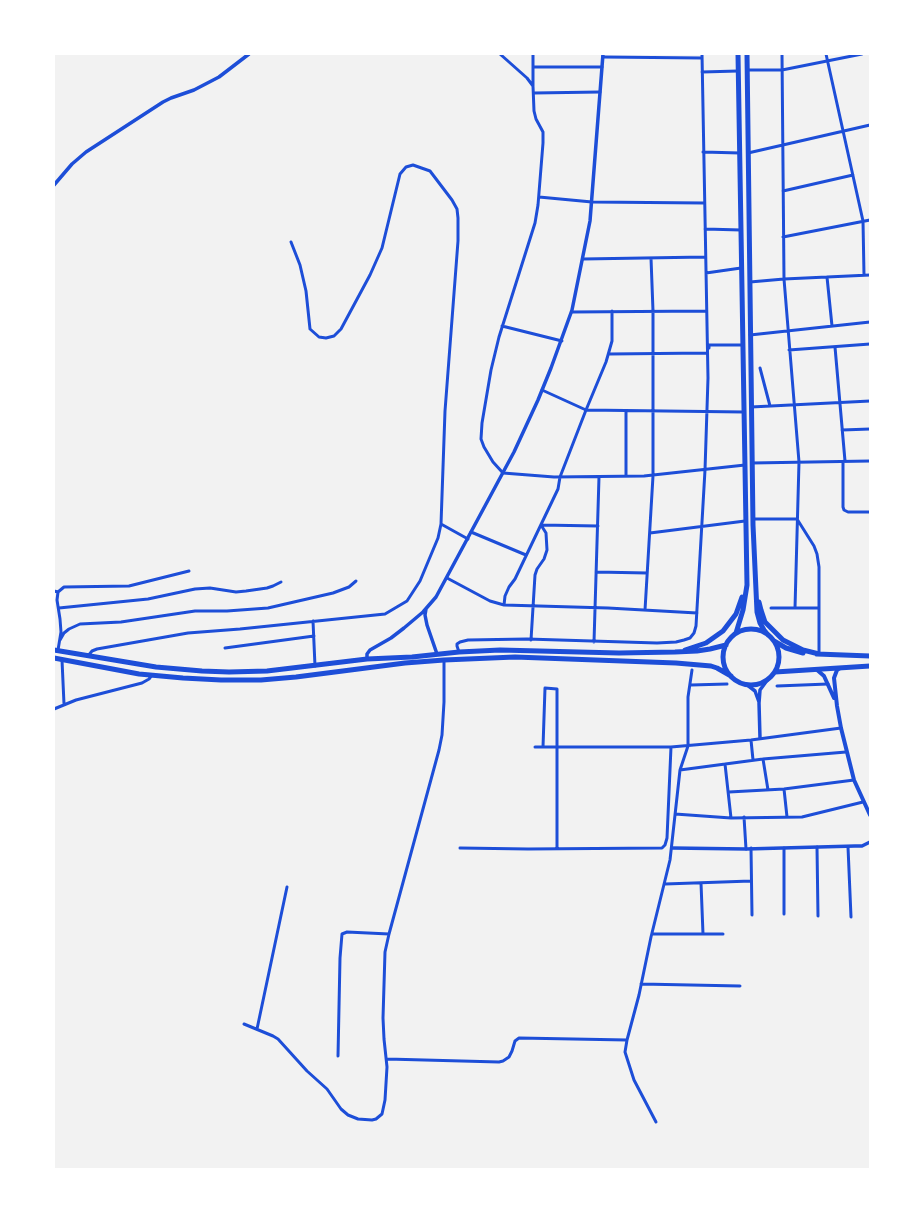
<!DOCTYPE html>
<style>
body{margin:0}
#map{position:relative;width:924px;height:1223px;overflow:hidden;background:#f2f2f2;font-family:"Libre Baskerville",serif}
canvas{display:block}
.frame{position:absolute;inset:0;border:55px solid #fff;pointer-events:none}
</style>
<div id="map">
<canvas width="924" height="1223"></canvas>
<div class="frame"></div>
</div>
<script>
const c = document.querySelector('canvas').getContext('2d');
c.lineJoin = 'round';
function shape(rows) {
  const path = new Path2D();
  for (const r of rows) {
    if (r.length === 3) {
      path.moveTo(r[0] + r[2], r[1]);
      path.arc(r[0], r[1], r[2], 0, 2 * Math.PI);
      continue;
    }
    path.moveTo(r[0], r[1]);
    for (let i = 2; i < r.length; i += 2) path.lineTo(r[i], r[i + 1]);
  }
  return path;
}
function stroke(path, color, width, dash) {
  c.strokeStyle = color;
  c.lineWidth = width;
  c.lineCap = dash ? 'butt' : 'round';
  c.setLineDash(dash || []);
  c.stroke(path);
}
stroke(shape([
 [500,54,527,78,533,86,534,111,536,119,543,132,543,143,538,205,535,223,499,337,491,370,482,423,481,439,484,447,493,462,503,473,554,477,644,476,745,465],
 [782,54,784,279,799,462,795,608],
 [826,54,863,221,864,275],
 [603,57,702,58],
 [533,67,602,67],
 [748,70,782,70,862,54],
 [702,72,738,71],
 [533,86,533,54],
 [534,93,600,92],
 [703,152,740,153],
 [748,153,870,125],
 [783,191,853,175],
 [539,197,592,202,704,203],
 [705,229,741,230],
 [783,237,870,220],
 [583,259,705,257],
 [706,273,741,268],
 [827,277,832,326],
 [750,282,784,279,870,275],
 [572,312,706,311],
 [502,326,562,341],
 [750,335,870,322],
 [835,347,845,461],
 [709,348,709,345,743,345],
 [789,350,870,344],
 [609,354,707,353],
 [760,368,770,406],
 [542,390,586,410,744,412],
 [751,407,870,401],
 [842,430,870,429],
 [843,462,843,507,844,510,848,512,870,512],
 [752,463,870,461],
 [626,476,626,411],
 [753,519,797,519,814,546,817,554,819,567,819,654],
 [441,524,468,539],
 [541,525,598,526],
 [471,532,526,555],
 [650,533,745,521],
 [596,572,647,573],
 [447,578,490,601,504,605,608,608,697,613],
 [54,591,58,592,64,587,129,586,189,571],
 [504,605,505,596,509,587,515,579,558,489,560,477,586,410,606,362,612,341,612,311],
 [59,608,148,599,195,589,210,588,236,592,246,591,267,588,273,586,281,582],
 [771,608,818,608],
 [645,610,653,476,653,311,651,258],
 [313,621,315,666],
 [60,640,64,633,69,629,80,624,121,622,195,611,227,611,268,608,333,593,349,587,356,581],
 [531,640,535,575,537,569,544,559,547,550,546,533,541,525],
 [594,642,599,477],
 [225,648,314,636],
 [58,650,61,632,60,619,57,600,58,592],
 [459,652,457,646,457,644,460,642,468,640,527,639,657,643,676,642,684,640,690,638,694,633,696,626,705,470,708,378,702,54],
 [88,656,92,651,97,649,188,633,240,629,385,614,407,601,420,581,438,538,441,524,445,411,458,241,458,218,457,209,452,200,430,171,413,165,406,167,400,174,382,248,370,275,341,329,334,336,326,338,319,337,310,329,306,291,300,265,291,242],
 [62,660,64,704],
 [691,685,727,684],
 [777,686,828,684],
 [54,709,76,700,142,683,149,679,152,675],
 [751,740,753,760],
 [535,747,671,747,751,740,841,728],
 [543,747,545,688,557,689,557,849],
 [763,759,768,790],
 [725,764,731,818],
 [680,770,763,759,846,752],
 [784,789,787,817],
 [729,792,784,789,854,780],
 [675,814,731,818,802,817,863,802],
 [744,817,746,849],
 [817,847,818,916],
 [848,847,851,917],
 [460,848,528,849,662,848,665,845,667,838,671,747],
 [751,848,752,915],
 [701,883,703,934],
 [665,884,751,881],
 [784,914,784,848],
 [652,934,723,934],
 [641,984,740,986],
 [244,1024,273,1036,278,1039,307,1071,327,1089,341,1109,348,1115,358,1119,372,1120,376,1119,382,1114,385,1100,387,1067,384,1039,383,1018,385,952,389,934,439,750,442,735,444,702,444,660],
 [257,1029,287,887],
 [338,1056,340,958,342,934,347,932,389,934],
 [387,1059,499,1062,503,1061,509,1057,512,1051,515,1041,519,1038,627,1040],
 [656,1122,634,1080,625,1052,627,1040,639,995,651,937,670,860,680,770,688,746,688,697,692,670]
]), '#1d4ed8', 3);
stroke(shape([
 [54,185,72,164,86,152,163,102,171,98,194,90,219,77,249,54],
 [426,609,425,615,427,625,437,654],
 [367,659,367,654,370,650,391,638,404,628,423,612,436,597,514,452,538,400,551,368,572,310,590,221,603,54],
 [746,684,755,691,759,702],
 [760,738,759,703,760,690,768,679],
 [672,848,746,849,855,846,862,846,870,842]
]), '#1d4ed8', 3.5);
stroke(shape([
 [840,668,837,670,834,678,837,706,841,728,854,780,870,815],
 [816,669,824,676,834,698]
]), '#1d4ed8', 4);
stroke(shape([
 [747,54,753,525,757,612,760,623,764,630,768,635],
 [759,602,761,610,765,622,783,640,803,650,819,654],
 [751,657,28],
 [736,633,743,610,747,585,738,54],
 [774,641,786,648,803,653],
 [54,650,156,667,202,671,229,672,267,671,367,659,412,657,459,652,500,650,619,653,675,652,697,651,710,649,726,645],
 [685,650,706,643,723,631,736,614,742,597],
 [817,654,870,656],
 [54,658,139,674,183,678,221,680,261,680,296,677,405,663,444,660,515,657,676,663,711,666,717,668,731,676],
 [775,672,870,666]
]), '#1d4ed8', 5);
</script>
